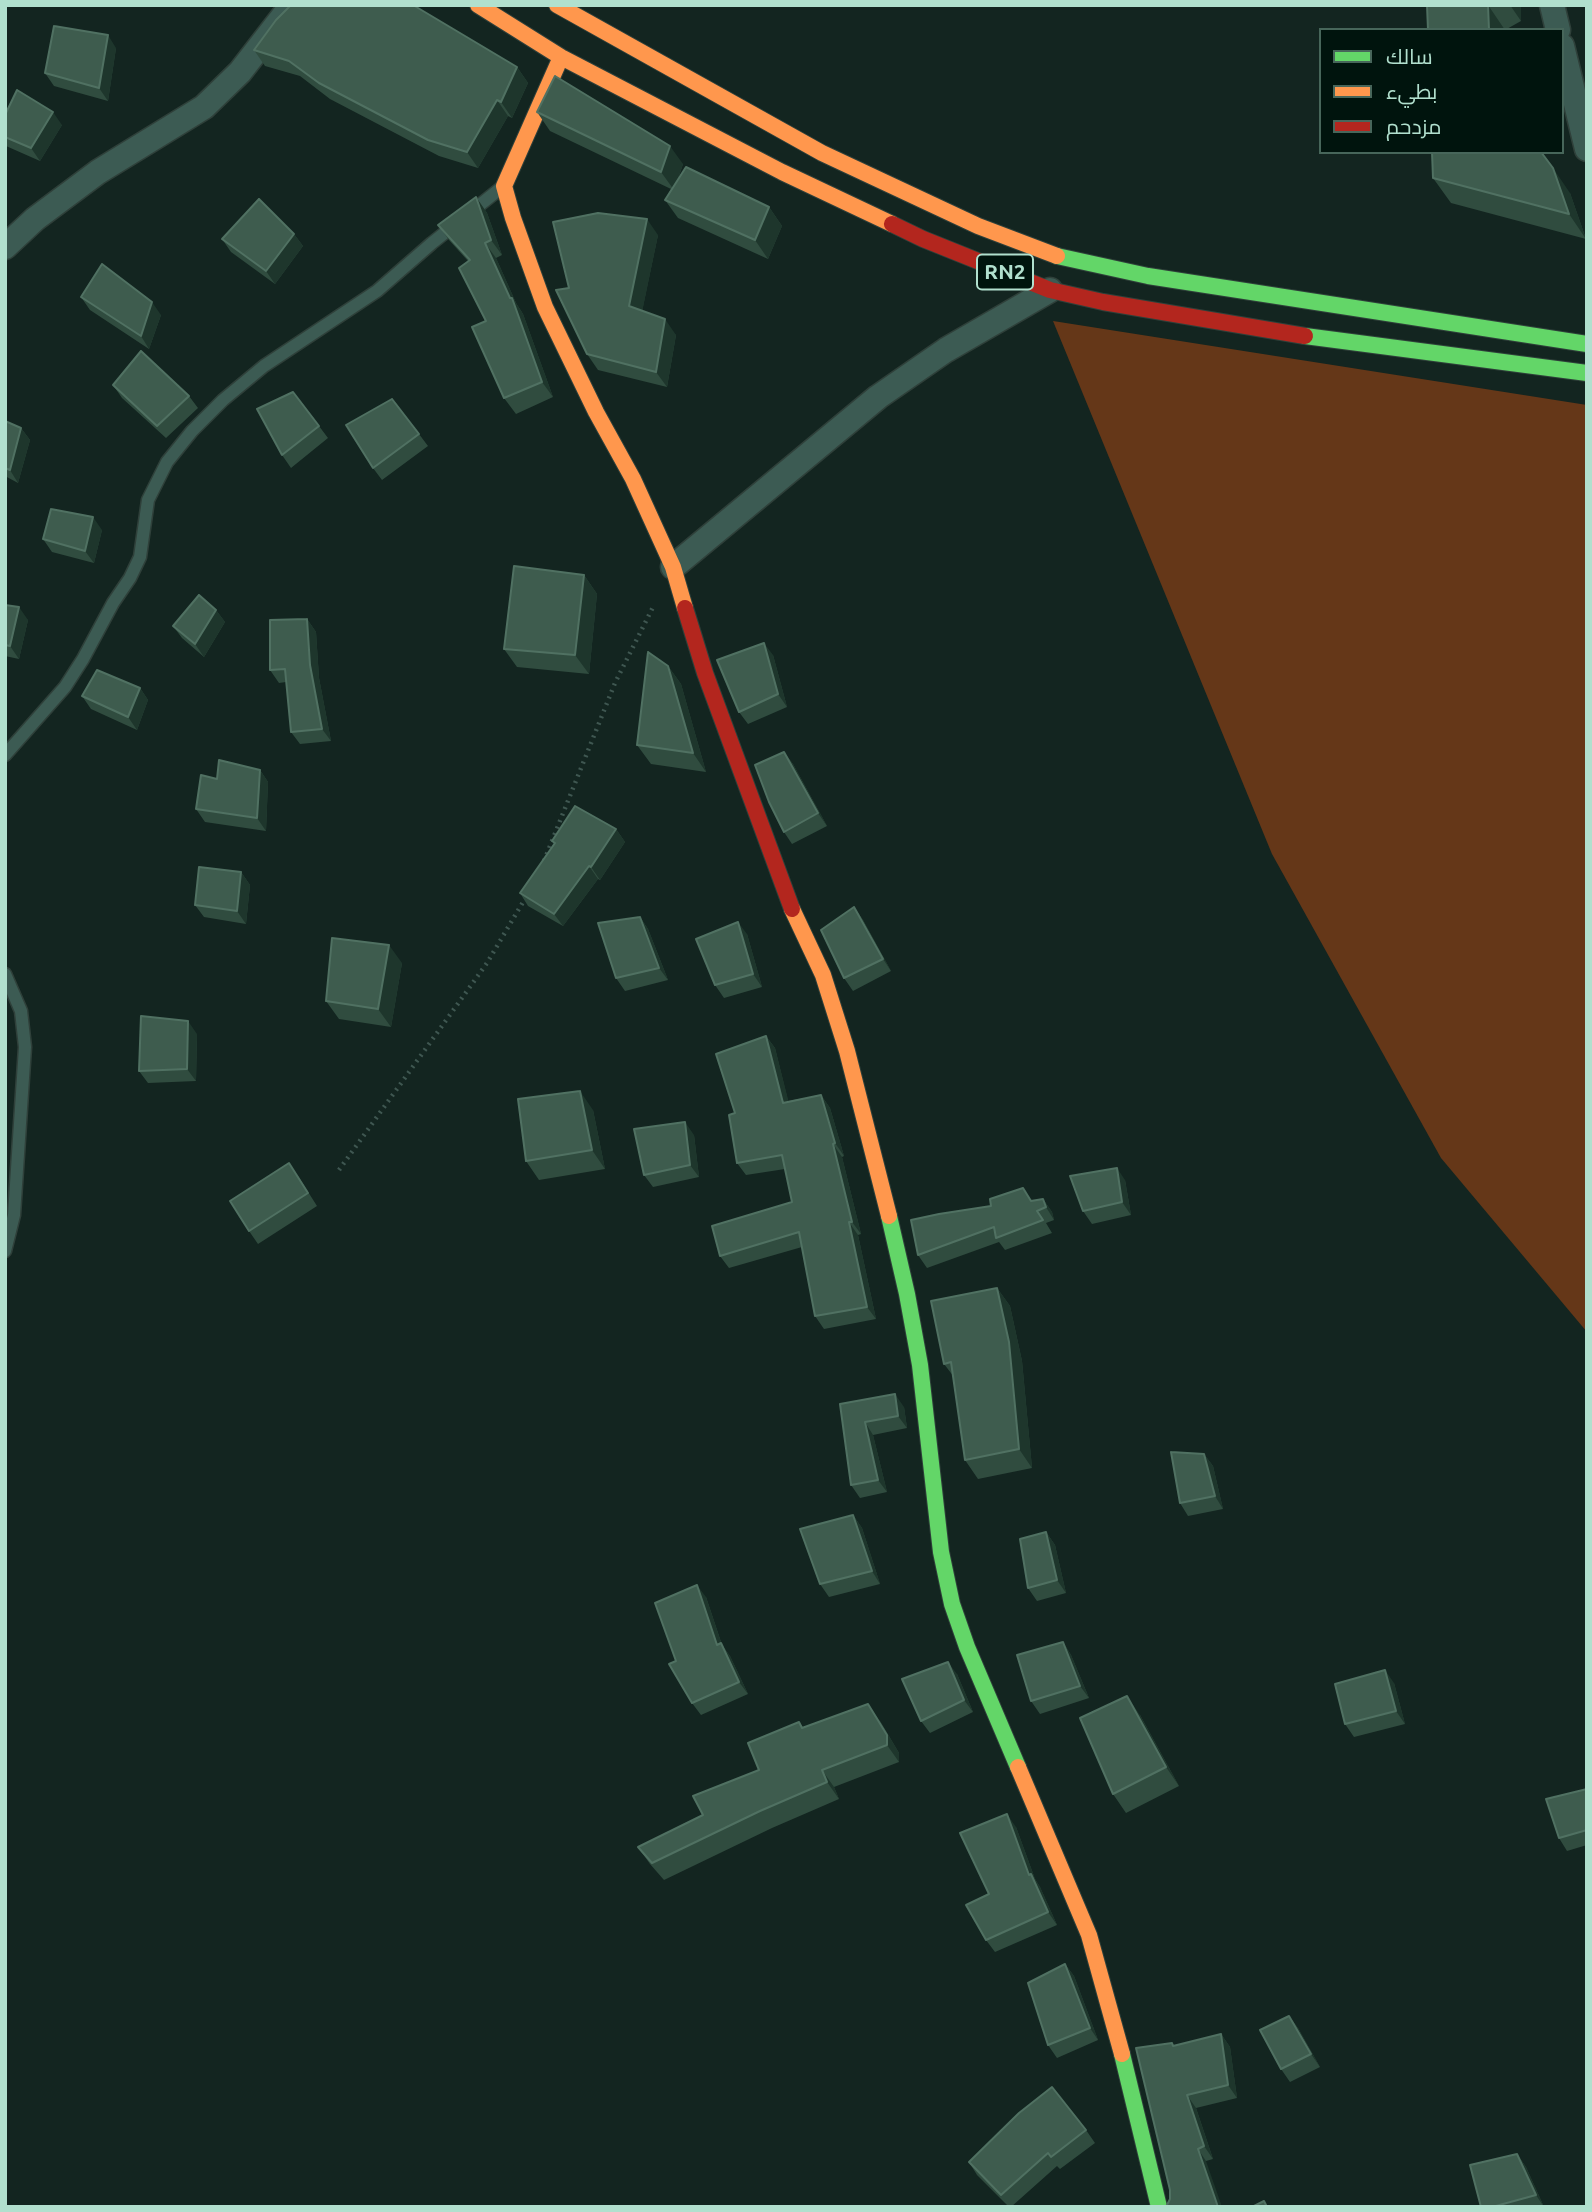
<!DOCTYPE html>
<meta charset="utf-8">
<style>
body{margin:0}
#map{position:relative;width:1592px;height:2212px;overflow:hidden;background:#132520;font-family:Ubuntu,Cairo,sans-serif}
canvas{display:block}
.frame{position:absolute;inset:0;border:7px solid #b1e0ce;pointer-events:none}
.legend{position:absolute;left:1319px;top:28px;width:245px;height:126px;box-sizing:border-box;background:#00140d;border:2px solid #47665a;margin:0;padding:9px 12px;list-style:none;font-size:21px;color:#b1e0ce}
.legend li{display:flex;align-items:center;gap:14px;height:35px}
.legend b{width:35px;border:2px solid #47665a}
</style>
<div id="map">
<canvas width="1592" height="2212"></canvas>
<div class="frame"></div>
<ul class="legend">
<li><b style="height:9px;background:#63d668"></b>سالك</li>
<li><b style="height:9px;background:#ff974d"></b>بطيء</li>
<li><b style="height:9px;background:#b3261e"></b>مزدحم</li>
</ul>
</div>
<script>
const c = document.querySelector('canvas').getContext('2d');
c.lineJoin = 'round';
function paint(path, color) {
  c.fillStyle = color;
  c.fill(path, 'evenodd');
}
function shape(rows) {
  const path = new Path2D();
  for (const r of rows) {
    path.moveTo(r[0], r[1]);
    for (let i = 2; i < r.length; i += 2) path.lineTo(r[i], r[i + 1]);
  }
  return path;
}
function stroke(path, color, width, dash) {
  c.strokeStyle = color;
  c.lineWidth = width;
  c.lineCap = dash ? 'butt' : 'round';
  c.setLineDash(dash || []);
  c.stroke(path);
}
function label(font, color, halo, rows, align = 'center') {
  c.font = font + ' Ubuntu,sans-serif';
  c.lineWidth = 6;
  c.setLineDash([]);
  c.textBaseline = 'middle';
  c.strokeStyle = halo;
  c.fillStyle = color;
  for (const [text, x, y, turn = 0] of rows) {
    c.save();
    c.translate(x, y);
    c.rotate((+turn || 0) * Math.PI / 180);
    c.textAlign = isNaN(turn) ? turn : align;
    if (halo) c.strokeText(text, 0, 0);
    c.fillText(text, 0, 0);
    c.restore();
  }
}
paint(shape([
 [1053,321,1587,405,1587,1332,1441,1158,1272,854]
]), '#653718');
const lane = shape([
 [5,755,65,687,83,659,113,603,130,578,140,557,148,500,167,462,192,431,223,400,264,366,377,291,432,243,501,188],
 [5,974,21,1011,25,1047,14,1215,5,1251]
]);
const street = shape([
 [1552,5,1558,30],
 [1562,46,1587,149],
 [5,247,35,219,98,172,204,107,240,72,292,5],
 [673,567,878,397,946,350,1050,290]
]);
const fast = shape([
 [1057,256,1148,276,1587,344],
 [1305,336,1587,373],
 [889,1216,907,1294,920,1365,941,1552,952,1604,967,1647,1018,1767],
 [1122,2054,1159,2207]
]);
const slow = shape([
 [478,5,561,57,782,172,892,224],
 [557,5,822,153,978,226,1057,256],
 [561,57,504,186,513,218,545,307,596,412,633,479,673,567,685,608],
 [792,909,823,975,847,1051,889,1216],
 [1018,1767,1089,1935,1122,2054]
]);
const jam = shape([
 [892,224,923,239,1050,290,1103,302,1305,336],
 [685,608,705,673,792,909]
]);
stroke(lane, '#2f403a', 15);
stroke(street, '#2f403a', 27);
stroke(fast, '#2f403a', 18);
stroke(slow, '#2f403a', 18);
stroke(jam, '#2f403a', 18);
stroke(shape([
 [544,861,615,683,654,605],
 [339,1170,487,963,526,897]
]), '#3f5751', 4.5, [2, 5]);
stroke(lane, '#3c5b53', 12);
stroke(street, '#3c5b53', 24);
stroke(fast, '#63d668', 16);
stroke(slow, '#ff974d', 16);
stroke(jam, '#b3261e', 16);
paint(shape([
 [1427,5,1521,5,1521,21,1505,30],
 [116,48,108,101,54,86,45,73],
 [254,50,517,67,528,83,512,118,508,116,478,168,439,156,330,99,300,76,265,66],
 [537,112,683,164,678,179,769,207,782,226,768,259,678,218,665,200,671,189,550,131],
 [5,115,62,125,40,161,6,146],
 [1433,178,1570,193,1586,239,1451,203],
 [476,197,487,213,502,255,496,258,516,303,523,314,553,397,516,414,504,398,486,321,468,261,449,240,438,225],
 [294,234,303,246,275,284,231,252,222,239],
 [658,235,642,311,676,335,667,387,598,370,587,354,569,288],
 [81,297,161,315,149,349,90,310],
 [113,385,189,396,198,408,166,438,122,398],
 [5,421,21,428,30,440,18,483,5,476],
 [319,426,328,438,291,468,282,455],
 [419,434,428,446,382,480,373,468],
 [102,530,94,563,52,552,43,539],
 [584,575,597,594,589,674,517,667,504,649],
 [5,605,28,620,19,659,5,656],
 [216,610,225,622,204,657,182,638,173,626],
 [307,619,316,632,319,678,331,741,300,744,291,732,286,682,279,683,270,670],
 [773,655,787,707,748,724,739,712],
 [668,666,681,684,706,772,651,764,637,745],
 [140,688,148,700,137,730,91,709,82,696],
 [784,752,793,764,827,826,792,844,784,832],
 [260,770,268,782,266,831,205,822,196,809,217,779],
 [616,829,625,842,600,880,598,879,563,926,528,906,520,893,554,844,552,841],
 [241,872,250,885,246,924,204,917,195,905],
 [854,907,863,920,891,971,853,991,844,978],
 [640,917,648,929,668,980,625,991,616,978],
 [747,934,762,987,724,998,715,985],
 [402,963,391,1027,339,1019,326,1001],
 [197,1034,196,1081,148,1083,139,1071],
 [766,1036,775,1048,788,1101,821,1095,830,1108,844,1156,842,1157,861,1234,858,1235,876,1319,824,1329,815,1316,802,1247,729,1268,720,1256,792,1202,785,1169,746,1175,737,1163,735,1113],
 [593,1110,605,1169,539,1180,526,1161],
 [694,1135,699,1177,653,1187,644,1175],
 [298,1176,317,1206,258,1244,249,1231],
 [1125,1180,1131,1215,1092,1224,1083,1211],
 [1043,1199,1052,1212,1054,1220,1046,1223,1052,1233,1005,1250,999,1242,927,1268,918,1255,1032,1201],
 [997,1288,1010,1306,1022,1361,1032,1468,978,1479,965,1460,954,1377,944,1364],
 [840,1404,904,1407,907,1428,873,1435,887,1492,860,1498,851,1485],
 [1204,1454,1213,1466,1223,1509,1188,1516,1180,1503],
 [853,1515,862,1528,880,1584,829,1597,820,1584],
 [1046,1532,1055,1545,1066,1593,1037,1601,1028,1588],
 [706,1597,722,1645,730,1656,748,1694,701,1715,692,1703,676,1661],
 [1063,1642,1071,1655,1089,1698,1040,1714,1031,1701],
 [957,1674,973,1712,930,1733,921,1721],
 [1394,1683,1405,1724,1354,1737,1345,1724],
 [1140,1715,1179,1786,1126,1813,1113,1794],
 [880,1721,899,1753,899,1762,834,1787,839,1799,772,1828,664,1880,650,1864,638,1847,703,1815,759,1770,799,1722,803,1727],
 [1587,1789,1587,1845,1567,1851,1559,1838],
 [1016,1827,1035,1879,1040,1887,1057,1925,995,1952,986,1940],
 [1065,1964,1074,1976,1098,2040,1057,2058,1048,2045],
 [1289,2016,1298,2028,1320,2067,1290,2082,1281,2069],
 [1221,2034,1230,2047,1237,2098,1196,2108,1213,2159,1206,2161,1170,2199,1172,2043,1174,2046],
 [1086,2130,1095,2143,1060,2169,1057,2166,1011,2207,1009,2207,977,2175,969,2162],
 [1517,2154,1526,2167,1544,2207,1481,2207]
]), '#304c3f');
paint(shape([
 [1488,5,1505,30,1489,30],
 [1510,5,1521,5,1521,21],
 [108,35,116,48,108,101,99,88],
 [517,67,528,83,512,118,501,102],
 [497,100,508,116,478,168,467,152],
 [53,112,62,125,40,161,31,148],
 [670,146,683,164,674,190,661,172],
 [1553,168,1570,193,1586,239,1569,214],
 [476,197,487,213,502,255,491,240],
 [769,207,782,226,768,259,755,240],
 [647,219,658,235,640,322,629,306],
 [294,234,303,246,275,284,266,271],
 [485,243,496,258,516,303,523,314,553,397,542,382,510,298],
 [152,302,161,315,149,349,141,336],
 [665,319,676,335,667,387,656,372],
 [21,428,30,440,18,483,10,470],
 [93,517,102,530,94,563,85,551],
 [584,575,597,594,589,674,575,655],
 [19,607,28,620,19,659,10,646],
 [216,610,225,622,204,657,195,644],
 [307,619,316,632,319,678,331,741,322,729,310,665],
 [764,643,773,655,787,707,778,694],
 [668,666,681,684,706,772,693,753],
 [140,688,148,700,137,730,128,717],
 [784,752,793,764,827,826,818,813],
 [260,770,268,782,266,831,257,818],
 [616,829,625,842,600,880,591,867],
 [589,866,598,879,563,926,554,914],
 [241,872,250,885,246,924,237,911],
 [854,907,863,920,891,971,883,959],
 [640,917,648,929,668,980,659,968],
 [738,922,747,934,762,987,753,974],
 [389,945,402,963,391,1027,378,1009],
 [188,1021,197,1034,196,1081,187,1069],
 [766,1036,775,1048,792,1115,783,1103],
 [580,1091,593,1110,605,1169,592,1150],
 [821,1095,830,1108,844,1156,835,1143],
 [685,1122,694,1135,699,1177,690,1165],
 [833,1144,842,1157,861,1234,852,1222],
 [1117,1168,1125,1180,1131,1215,1122,1202],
 [1043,1199,1052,1212,1054,1220,1046,1207],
 [849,1222,858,1235,876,1319,867,1307],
 [997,1288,1010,1306,1022,1361,1032,1468,1019,1449],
 [895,1394,904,1407,907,1428,898,1416],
 [865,1422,873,1435,887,1492,878,1480],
 [1204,1454,1213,1466,1223,1509,1215,1496],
 [853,1515,862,1528,880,1584,872,1571],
 [1046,1532,1055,1545,1066,1593,1057,1580],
 [697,1585,706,1597,722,1645,730,1656,748,1694,739,1682,717,1645],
 [1063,1642,1071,1655,1089,1698,1080,1686],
 [948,1662,957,1674,973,1712,964,1700],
 [1385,1670,1394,1683,1405,1724,1396,1711],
 [1127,1696,1140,1715,1179,1786,1166,1767],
 [868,1704,880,1721,899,1753,899,1762,887,1745],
 [822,1770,834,1787,839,1799,827,1782],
 [1007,1814,1016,1827,1035,1879,1040,1887,1057,1925,1048,1912,1029,1875],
 [1065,1964,1074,1976,1098,2040,1090,2028],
 [1289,2016,1298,2028,1320,2067,1311,2054],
 [1221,2034,1230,2047,1237,2098,1228,2085],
 [1187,2095,1196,2108,1213,2159,1204,2146],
 [1198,2149,1206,2161,1222,2207,1218,2207],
 [1517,2154,1526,2167,1544,2207,1536,2195]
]), '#1e362c');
const building = shape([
 [291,5,413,5,517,67,501,102,497,100,467,152,428,140,319,83,289,61,254,50,276,20,291,5],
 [1427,5,1488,5,1489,30,1428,30,1427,5],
 [54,26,108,35,99,88,45,73,54,26],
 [555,76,670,146,661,172,537,112,555,76],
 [17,90,53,112,31,148,5,137,5,115,17,90],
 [1432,152,1541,152,1553,168,1569,214,1433,178,1432,152],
 [686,167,769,207,755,240,665,200,686,167],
 [476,197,491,240,485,243,510,298,512,298,542,382,504,398,472,327,486,321,459,268,470,260,438,225,476,197],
 [259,199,294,234,266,271,222,239,259,199],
 [598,213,647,219,629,306,665,319,656,372,587,354,556,290,569,288,553,222,598,213],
 [102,264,152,302,141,336,81,297,102,264],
 [141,351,189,396,157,426,113,385,141,351],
 [293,392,319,426,282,455,257,409,293,392],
 [392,399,419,434,373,468,346,425,392,399],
 [5,421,21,428,10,470,5,468,5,421],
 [51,509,93,517,85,551,43,539,51,509],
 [514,566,584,575,575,655,504,649,514,566],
 [199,595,216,610,195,644,173,626,199,595],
 [5,605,19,607,10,646,5,645,5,605],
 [307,619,310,665,322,729,291,732,285,669,270,670,270,620,307,619],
 [764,643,778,694,739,712,717,660,764,643],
 [648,652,668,666,693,753,637,745,648,652],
 [97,670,140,688,128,717,82,696,97,670],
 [784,752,818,813,784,832,769,802,755,765,784,752],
 [219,760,260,770,257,818,196,809,201,775,217,779,219,760],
 [575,806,616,829,591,867,589,866,554,914,520,893,555,843,552,841,575,806],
 [199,867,241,872,237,911,195,905,199,867],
 [854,907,883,959,844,978,821,930,854,907],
 [640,917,659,968,616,978,598,923,640,917],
 [738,922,753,974,715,985,696,939,738,922],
 [332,938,389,945,378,1009,326,1001,332,938],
 [141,1016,188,1021,187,1069,139,1071,141,1016],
 [766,1036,783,1103,821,1095,835,1143,833,1144,852,1222,849,1222,867,1307,815,1316,799,1232,720,1256,712,1226,792,1202,782,1155,737,1163,729,1115,735,1113,716,1054,766,1036],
 [580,1091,592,1150,526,1161,518,1099,580,1091],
 [685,1122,690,1165,644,1175,634,1129,685,1122],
 [289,1163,308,1193,249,1231,230,1201,289,1163],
 [1117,1168,1122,1202,1083,1211,1070,1176,1117,1168],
 [1023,1188,1031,1201,1043,1199,1046,1207,1037,1211,1043,1220,996,1238,994,1227,918,1255,911,1220,939,1214,991,1206,990,1199,1023,1188],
 [997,1288,1009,1342,1019,1449,965,1460,951,1362,944,1364,931,1301,997,1288],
 [895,1394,898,1416,865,1422,878,1480,851,1485,840,1404,895,1394],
 [1171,1452,1204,1454,1215,1496,1180,1503,1171,1452],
 [853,1515,872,1571,820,1584,800,1529,853,1515],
 [1046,1532,1057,1580,1028,1588,1020,1539,1046,1532],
 [697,1585,717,1645,721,1643,739,1682,692,1703,669,1664,676,1661,655,1603,697,1585],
 [1063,1642,1080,1686,1031,1701,1017,1655,1063,1642],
 [948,1662,964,1700,921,1721,902,1679,948,1662],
 [1385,1670,1396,1711,1345,1724,1335,1684,1385,1670],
 [1127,1696,1166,1767,1113,1794,1080,1718,1127,1696],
 [868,1704,887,1735,887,1745,822,1770,827,1782,760,1811,652,1863,638,1847,703,1815,693,1796,759,1770,748,1743,799,1722,802,1728,868,1704],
 [1587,1789,1587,1830,1559,1838,1546,1799,1587,1789],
 [1007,1814,1029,1875,1031,1874,1048,1912,986,1940,966,1905,989,1894,960,1833,1007,1814],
 [1065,1964,1090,2028,1048,2045,1028,1983,1065,1964],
 [1289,2016,1311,2054,1281,2069,1260,2030,1289,2016],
 [1221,2034,1228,2085,1187,2095,1204,2146,1198,2149,1218,2207,1166,2207,1170,2199,1170,2190,1136,2048,1172,2043,1173,2046,1221,2034],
 [1052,2087,1086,2130,1051,2157,1048,2153,1001,2195,969,2162,1019,2113,1052,2087],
 [1517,2154,1536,2195,1492,2207,1481,2207,1470,2165,1517,2154],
 [1264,2201,1267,2207,1252,2207,1264,2201]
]);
paint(building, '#3e5c4e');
stroke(building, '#507162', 2);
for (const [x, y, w] of [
 [1005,272,56]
]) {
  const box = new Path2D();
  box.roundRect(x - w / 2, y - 17.5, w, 35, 5);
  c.fillStyle = '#00140d';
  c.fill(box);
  stroke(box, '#b1e0ce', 2);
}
label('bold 21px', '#b1e0ce', null, [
 ["RN2",1005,272]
]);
</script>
